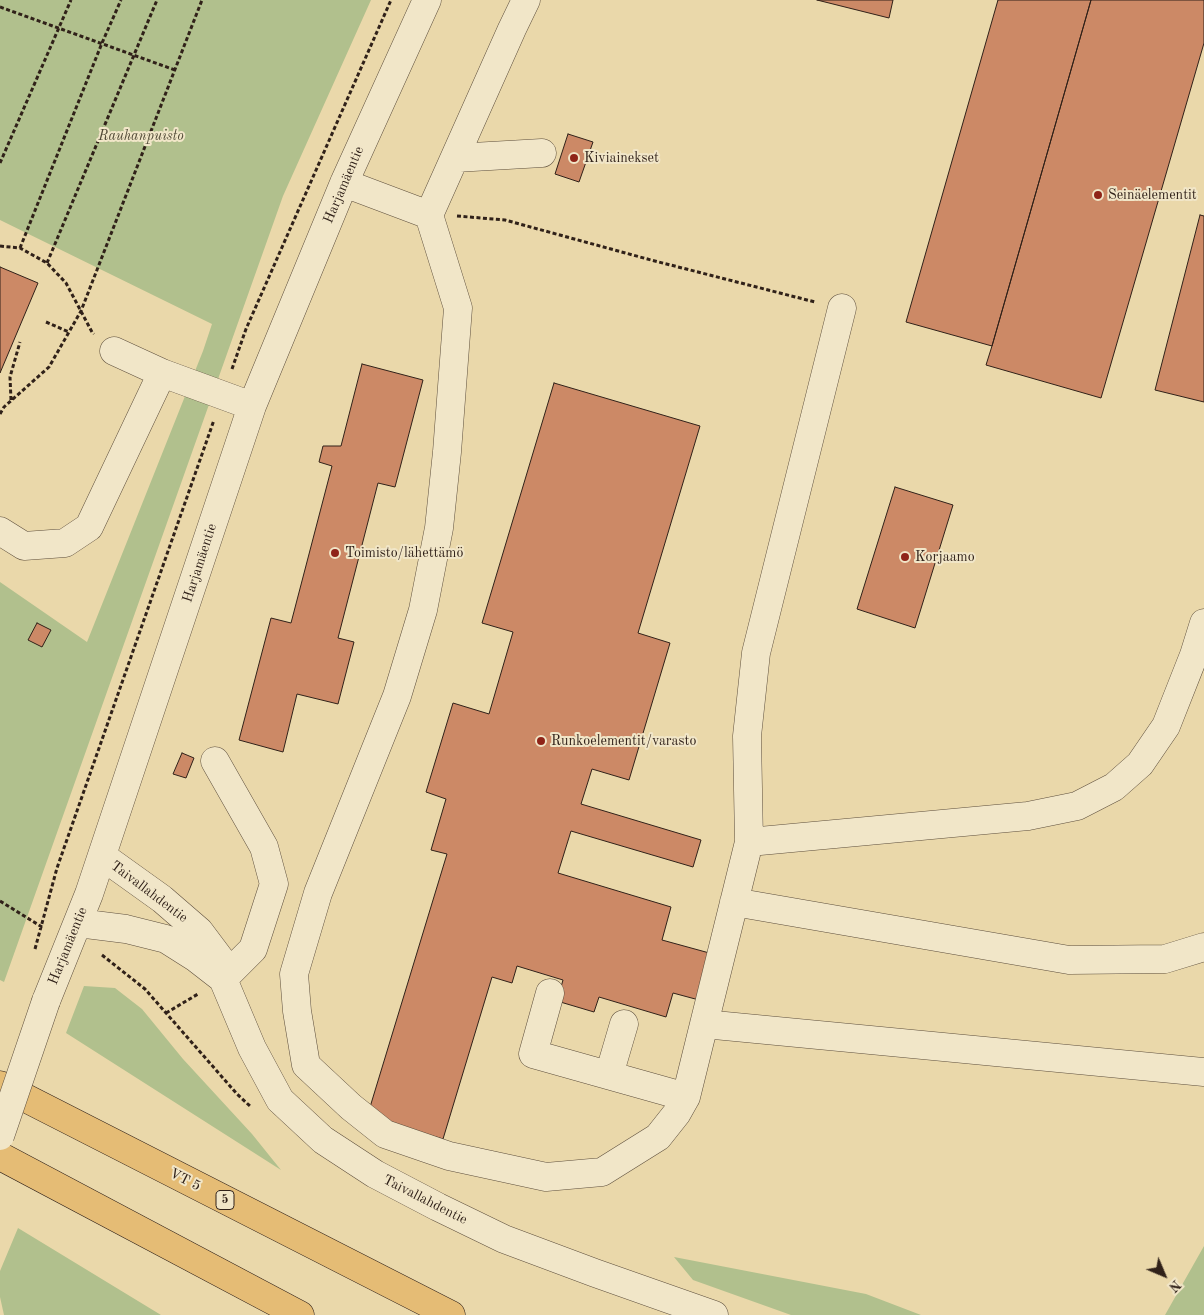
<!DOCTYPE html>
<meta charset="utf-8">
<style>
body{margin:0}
#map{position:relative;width:1204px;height:1315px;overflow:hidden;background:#ead8aa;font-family:"Old Standard TT",serif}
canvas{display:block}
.north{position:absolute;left:1139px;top:1250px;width:50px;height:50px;-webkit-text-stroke:4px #f1e6c8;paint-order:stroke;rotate:135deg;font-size:14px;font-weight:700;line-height:20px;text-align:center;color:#302119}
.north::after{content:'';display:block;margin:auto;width:18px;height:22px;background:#302119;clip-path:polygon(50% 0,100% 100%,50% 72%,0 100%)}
</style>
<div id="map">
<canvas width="1204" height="1315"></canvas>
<div class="north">N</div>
</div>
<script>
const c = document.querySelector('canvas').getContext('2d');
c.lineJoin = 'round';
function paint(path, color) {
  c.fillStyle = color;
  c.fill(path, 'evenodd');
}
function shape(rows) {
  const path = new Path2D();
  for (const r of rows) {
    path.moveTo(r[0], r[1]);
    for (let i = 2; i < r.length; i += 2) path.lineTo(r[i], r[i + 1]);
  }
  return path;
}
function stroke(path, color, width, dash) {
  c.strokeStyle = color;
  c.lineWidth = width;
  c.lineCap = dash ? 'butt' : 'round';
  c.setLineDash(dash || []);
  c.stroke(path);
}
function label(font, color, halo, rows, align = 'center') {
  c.font = font + ' "Old Standard TT",serif';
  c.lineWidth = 4;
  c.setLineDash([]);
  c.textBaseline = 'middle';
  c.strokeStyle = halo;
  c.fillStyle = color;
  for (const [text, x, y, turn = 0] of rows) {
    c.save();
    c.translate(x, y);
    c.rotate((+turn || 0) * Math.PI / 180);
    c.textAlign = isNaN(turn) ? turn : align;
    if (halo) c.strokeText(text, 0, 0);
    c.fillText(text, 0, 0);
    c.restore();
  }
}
paint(shape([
 [0,0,371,0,283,196,4,982,0,980,0,582,87,642,203,351,212,324,0,220],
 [84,986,115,988,142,1009,183,1059,252,1134,281,1170,66,1033],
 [18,1228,161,1315,4,1315,0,1297,0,1271],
 [1204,1246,1204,1315,1165,1315],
 [674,1257,866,1294,921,1315,791,1315,693,1280]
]), '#b1c08d');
const building = shape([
 [817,0,893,0,889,18,817,0],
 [998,0,1091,0,992,346,906,322,998,0],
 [1091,0,1204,0,1204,43,1101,398,986,365,992,346,1091,0],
 [568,134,593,142,579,182,555,174,568,134],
 [1200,215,1204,216,1204,402,1155,390,1200,215],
 [0,267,38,283,0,373,0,267],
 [362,364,423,380,395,487,378,483,338,638,354,642,338,704,297,694,283,752,239,740,271,618,291,623,332,466,319,462,323,446,341,446,362,364],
 [554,383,700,426,638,633,670,643,629,780,592,769,581,804,701,840,693,867,571,831,558,873,671,907,662,940,713,954,699,1000,673,993,666,1017,599,997,594,1012,557,1001,563,980,517,966,512,983,492,977,443,1139,367,1117,447,854,431,850,446,799,426,792,453,703,489,714,513,632,482,623,554,383],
 [895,487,953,505,915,628,857,609,895,487],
 [37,623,51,630,42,647,28,640,37,623],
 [182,753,194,758,186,778,173,774,182,753]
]);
paint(building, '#cc8966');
stroke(building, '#302119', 1);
const minor = shape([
 [455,158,542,153],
 [344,183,429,215,512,29,526,0],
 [429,215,458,308,447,452,439,528,423,610,397,696,318,893,294,974,297,1011,306,1065,351,1107,385,1134,449,1156,546,1177,602,1172,658,1137,677,1113,686,1097,749,842,747,736,756,653,842,308],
 [114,351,162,373],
 [0,531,24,546,65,543,89,527,162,373,252,406],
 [215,761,264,847,274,884,253,949,223,979],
 [749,842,1028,816,1077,806,1114,787,1140,764,1166,726,1194,655,1204,623],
 [102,856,162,899,199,931,223,963,223,979,252,1048,280,1100,323,1140,375,1174,438,1207,504,1239,595,1273,714,1315],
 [734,902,1069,960,1165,959,1204,947],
 [78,923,126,929,166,939,196,958,223,979],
 [550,993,533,1054,686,1097],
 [46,1001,89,894,252,406,344,183,427,0],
 [704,1024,1204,1072],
 [609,1075,624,1024]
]);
const highway = shape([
 [0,1085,451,1315],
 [0,1156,300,1315]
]);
stroke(minor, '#5e4f3d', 29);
stroke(highway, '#302119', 29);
stroke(shape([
 [0,7,175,70],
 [0,163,71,0],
 [457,216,505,220,651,260,815,302],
 [0,246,20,248,47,263,66,283,92,332,94,334],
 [20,248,102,43,121,0],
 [47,263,157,0],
 [46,322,69,332],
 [232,369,246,329,391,0],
 [11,400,10,377,20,342],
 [0,414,4,407,49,367,81,311,202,0],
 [0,901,42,927],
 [35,949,57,868,214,420],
 [102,955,145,989,237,1094,251,1107],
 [166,1013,198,994]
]), '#302119', 3, [4, 2.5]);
stroke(minor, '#f1e6c8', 28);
stroke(highway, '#e5bc75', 28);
const minorBridge = shape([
 [0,1136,46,1001]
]);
stroke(minorBridge, '#5e4f3d', 29, []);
stroke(minorBridge, '#f1e6c8', 28);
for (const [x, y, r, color] of [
 [574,158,5,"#8f2418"],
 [1098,195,5,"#8f2418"],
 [335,553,5,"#8f2418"],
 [905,557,5,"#8f2418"],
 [541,741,5,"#8f2418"]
]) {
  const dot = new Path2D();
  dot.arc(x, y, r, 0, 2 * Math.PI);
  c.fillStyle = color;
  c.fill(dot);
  stroke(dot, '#f1e6c8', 2);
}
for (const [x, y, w] of [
 [225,1200,18]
]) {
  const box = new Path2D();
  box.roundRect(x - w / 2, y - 9.5, w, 19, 4);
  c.fillStyle = '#f1e6c8';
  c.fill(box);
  stroke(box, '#302119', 1);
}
label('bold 12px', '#302119', null, [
 ["5",225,1200]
]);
label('italic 14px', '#504936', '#f1e6c8', [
 ["Rauhanpuisto",141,136]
]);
label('14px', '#302119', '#f1e6c8', [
 ["Kiviainekset",584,158],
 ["Seinäelementit",1108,195],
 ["Toimisto/lähettämö",345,553],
 ["Korjaamo",915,557],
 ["Runkoelementit/varasto",551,741]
], 'left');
label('14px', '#302119', '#f1e6c8', [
 ["Harjamäentie",344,185,-67],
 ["Harjamäentie",200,563,-72],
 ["Taivallahdentie",149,892,37],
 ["Harjamäentie",68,946,-68],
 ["VT 5",185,1180,27],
 ["Taivallahdentie",425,1200,27]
]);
</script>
